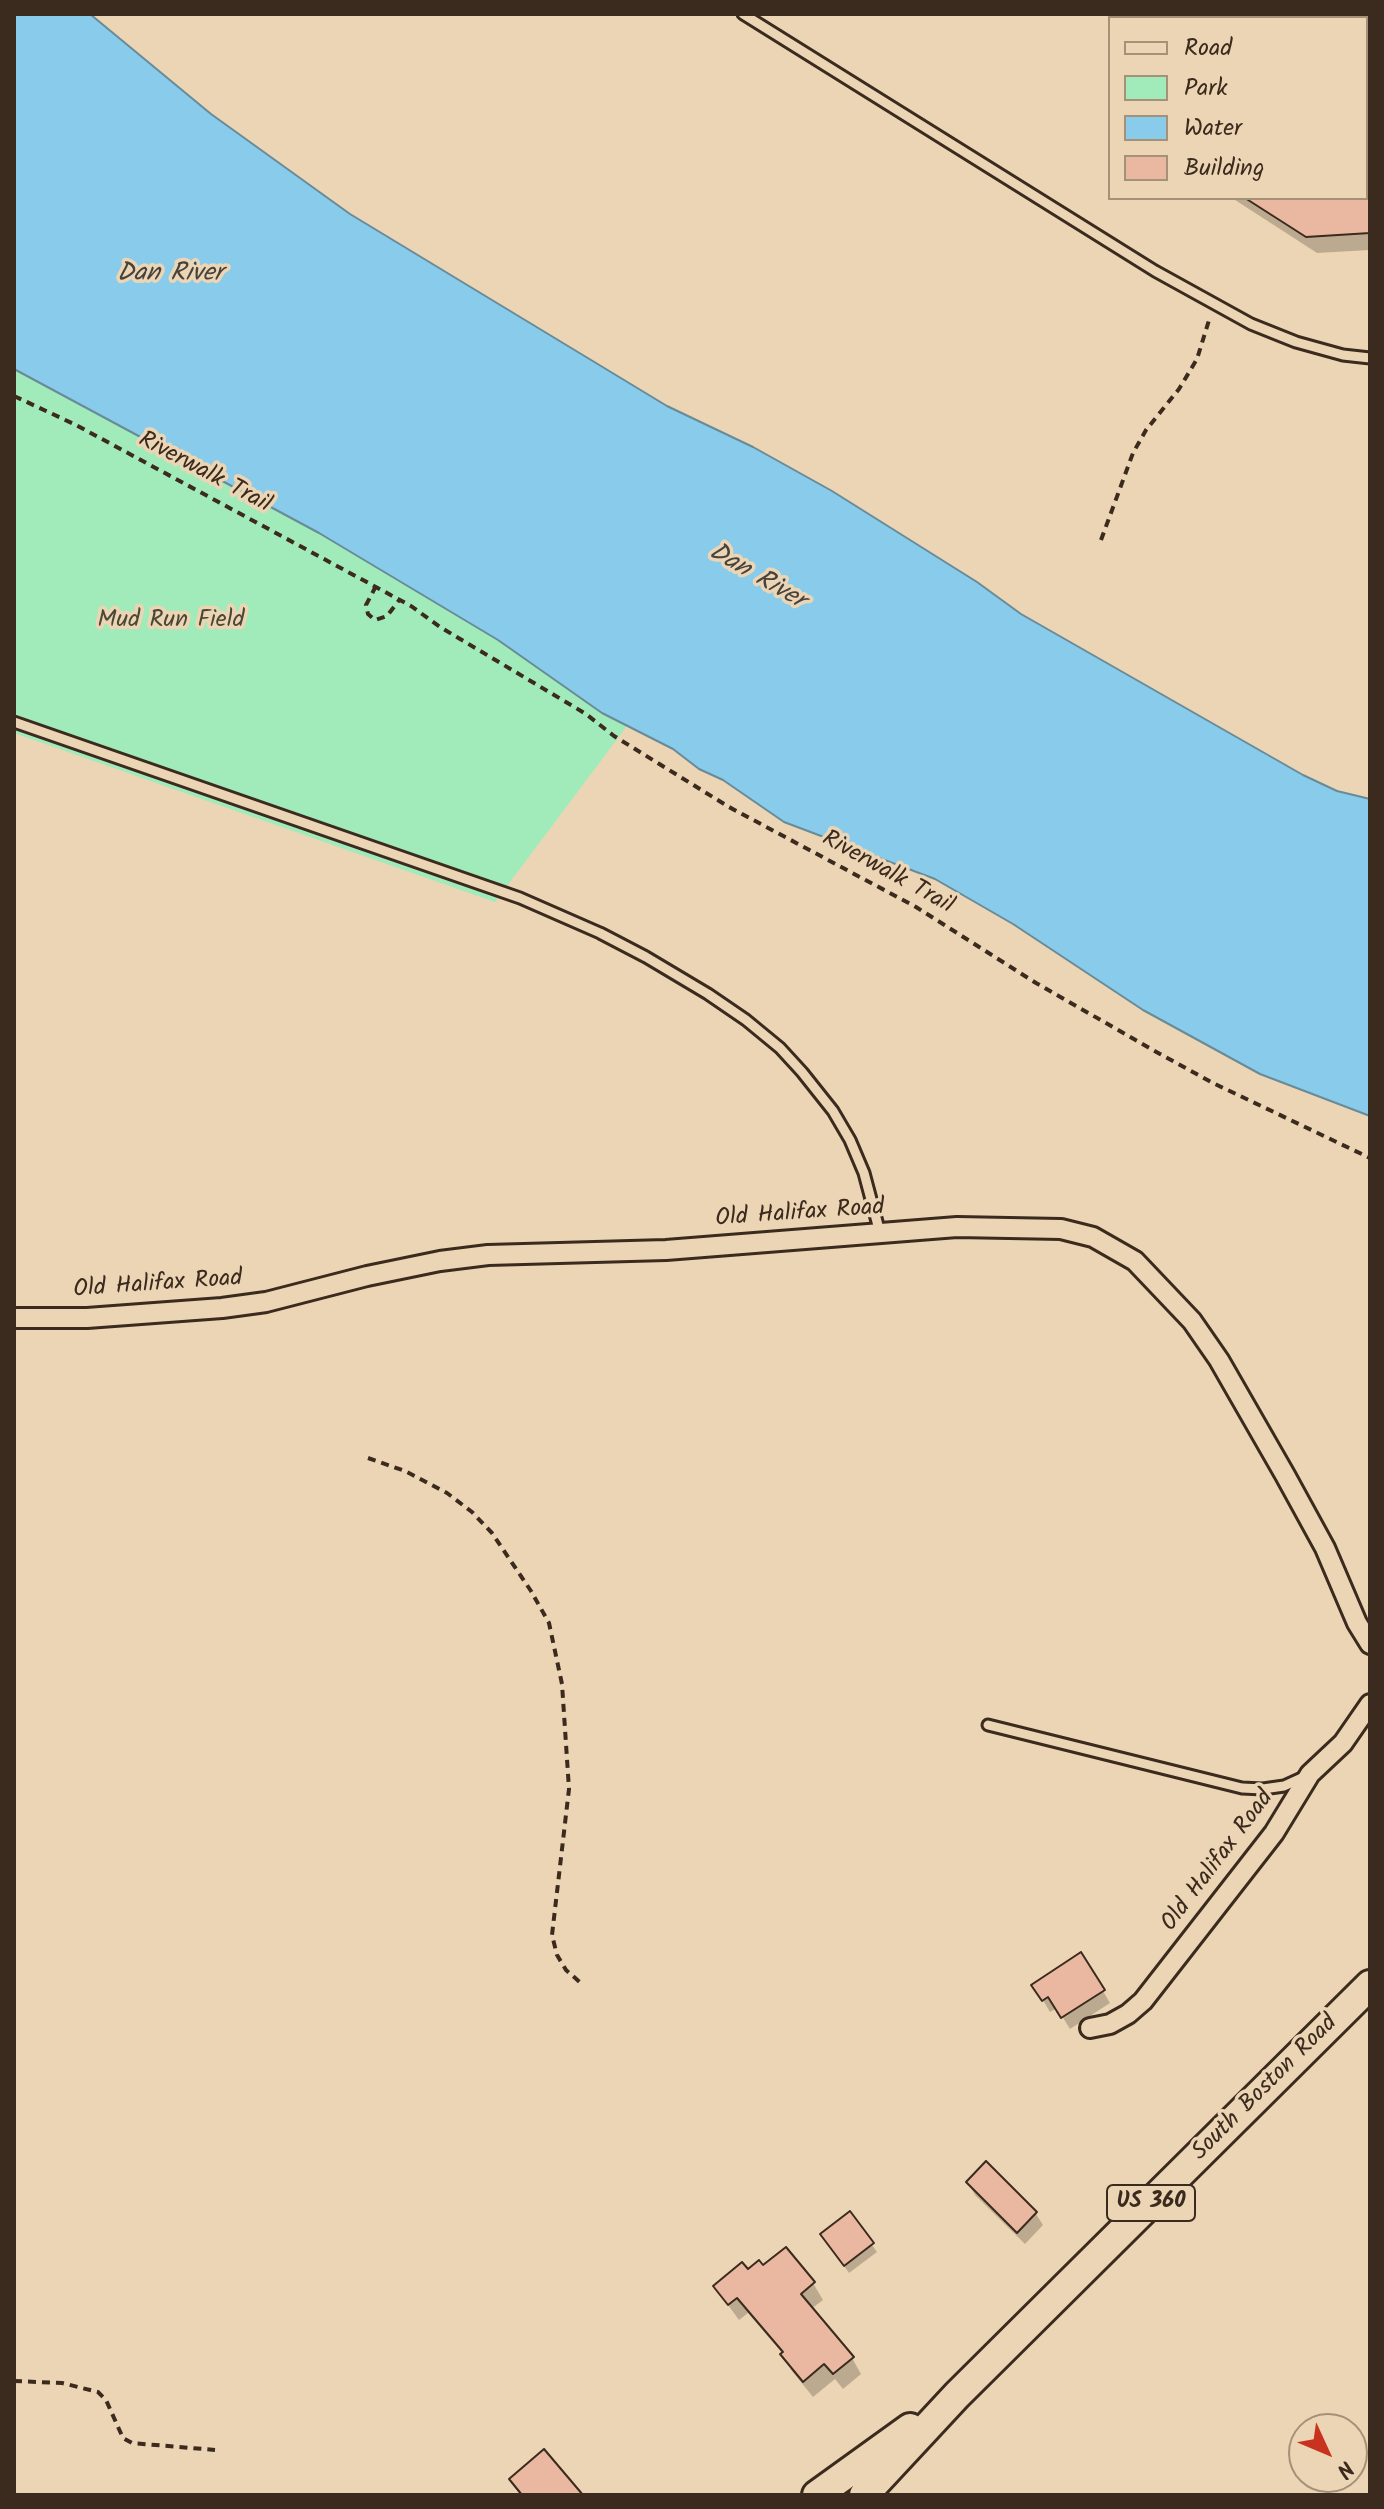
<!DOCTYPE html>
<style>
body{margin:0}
#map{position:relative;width:1384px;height:2509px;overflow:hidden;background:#ecd5b4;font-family:Kalam,sans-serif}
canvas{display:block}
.frame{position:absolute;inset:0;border:16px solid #3b2a1e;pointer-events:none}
.legend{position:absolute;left:1108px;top:16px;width:260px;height:184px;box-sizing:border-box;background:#ecd5b4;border:2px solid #a59178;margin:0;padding:10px 14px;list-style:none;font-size:24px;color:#3b2a1e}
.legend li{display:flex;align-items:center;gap:16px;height:40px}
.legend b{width:40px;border:2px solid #a59178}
.north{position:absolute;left:1288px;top:2413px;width:80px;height:80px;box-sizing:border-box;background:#ecd5b4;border:2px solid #a59178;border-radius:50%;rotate:134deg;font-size:22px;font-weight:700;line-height:32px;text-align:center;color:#3b2a1e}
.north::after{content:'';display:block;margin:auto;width:28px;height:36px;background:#c8321e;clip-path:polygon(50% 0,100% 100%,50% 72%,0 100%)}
</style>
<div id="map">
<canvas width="1384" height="2509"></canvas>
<div class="frame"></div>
<ul class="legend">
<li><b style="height:10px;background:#ecd5b4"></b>Road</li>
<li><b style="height:22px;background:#a1eab9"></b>Park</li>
<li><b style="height:22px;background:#88cbea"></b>Water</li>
<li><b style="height:22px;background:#eab8a0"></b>Building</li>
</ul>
<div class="north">N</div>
</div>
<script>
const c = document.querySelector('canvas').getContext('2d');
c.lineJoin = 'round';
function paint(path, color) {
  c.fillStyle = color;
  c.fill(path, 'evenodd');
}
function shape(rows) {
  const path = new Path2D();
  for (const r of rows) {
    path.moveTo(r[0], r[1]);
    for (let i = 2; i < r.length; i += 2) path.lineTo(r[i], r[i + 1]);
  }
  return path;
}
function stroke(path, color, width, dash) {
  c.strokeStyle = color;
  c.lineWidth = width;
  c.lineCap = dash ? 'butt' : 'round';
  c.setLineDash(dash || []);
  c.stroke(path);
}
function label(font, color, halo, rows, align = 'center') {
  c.font = font + ' Kalam,sans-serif';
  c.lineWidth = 7;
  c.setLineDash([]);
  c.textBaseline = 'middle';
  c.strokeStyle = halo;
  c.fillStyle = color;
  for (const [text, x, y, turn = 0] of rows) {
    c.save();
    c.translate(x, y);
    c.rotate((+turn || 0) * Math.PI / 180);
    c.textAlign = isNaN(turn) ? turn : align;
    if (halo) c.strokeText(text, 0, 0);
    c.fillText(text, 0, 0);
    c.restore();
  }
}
paint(shape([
 [14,364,209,465,636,714,495,902,14,733]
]), '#a1eab9');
const water = shape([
 [14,14,90,14,211,114,350,214,667,406,753,447,832,491,977,582,1021,614,1303,775,1337,791,1370,799,1370,1116,1260,1074,1143,1010,1013,924,935,879,784,822,723,780,699,769,673,749,602,713,498,640,319,533,14,369,14,14]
]);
paint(water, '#88cbea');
stroke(water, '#698b98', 2);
paint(shape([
 [1205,14,1370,14,1370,250,1317,253,1232,198,1366,198,1366,18,1205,18],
 [1034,1985,1103,1991,1110,2003,1070,2029,1057,2008,1050,2012],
 [986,2164,1036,2214,1043,2225,1025,2244,975,2195,968,2183],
 [850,2214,877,2252,849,2273,827,2242],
 [785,2250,813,2283,823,2300,811,2309,852,2358,861,2374,843,2389,835,2379,813,2397,792,2371,783,2354,748,2313,739,2320,715,2287,763,2268]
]), '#0003');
const building = shape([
 [1245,198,1370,198,1370,233,1306,237,1245,198],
 [1081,1952,1105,1990,1061,2018,1048,1997,1042,2001,1031,1985,1081,1952],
 [986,2161,1037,2212,1017,2233,966,2182,986,2161],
 [850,2211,874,2243,844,2266,820,2234,850,2211],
 [786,2247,815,2282,801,2294,854,2357,833,2374,824,2364,803,2382,780,2354,783,2352,737,2298,728,2305,713,2286,742,2262,748,2269,759,2260,763,2265,786,2247],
 [544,2449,583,2495,522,2495,509,2479,544,2449]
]);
paint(building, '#eab8a0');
stroke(building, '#3b2a1e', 2);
const service = shape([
 [743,14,1155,271,1251,324,1296,342,1343,355,1370,358],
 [14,722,520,898,600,933,646,957,708,994,746,1020,780,1048,802,1072,833,1111,850,1140,864,1173,880,1233],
 [988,1725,1242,1788,1263,1789,1284,1786,1306,1776]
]);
const minor = shape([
 [14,1318,87,1318,222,1308,266,1302,367,1276,440,1261,488,1255,666,1250,957,1227,1061,1229,1093,1237,1135,1261,1192,1321,1219,1360,1285,1475,1325,1548,1357,1623,1370,1644],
 [1090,2028,1110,2024,1128,2014,1143,2001,1274,1833,1310,1774,1343,1743,1370,1704]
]);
const primary = shape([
 [817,2495,910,2428],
 [864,2495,957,2395,1370,1985]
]);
stroke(service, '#3b2a1e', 15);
stroke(minor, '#3b2a1e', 24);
stroke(primary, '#3b2a1e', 34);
stroke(shape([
 [14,396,76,425,411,606,440,627,586,714,614,736,729,807,916,907,1036,983,1160,1054,1213,1083,1370,1158],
 [1101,540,1133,453,1146,430,1179,389,1197,359,1210,317],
 [376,586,366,605,368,614,375,620,387,616,400,599],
 [368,1458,405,1471,447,1493,472,1512,492,1533,531,1591,549,1623,562,1684,569,1789,552,1935,557,1955,566,1970,582,1984],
 [14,2381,62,2383,98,2392,106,2400,123,2438,132,2443,215,2450]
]), '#3b2a1e', 4, [8, 6]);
stroke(service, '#ecd5b4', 9);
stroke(minor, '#ecd5b4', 18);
stroke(primary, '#ecd5b4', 28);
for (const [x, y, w] of [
 [1151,2203,88]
]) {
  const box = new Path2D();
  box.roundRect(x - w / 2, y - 18, w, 36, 6);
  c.fillStyle = '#ecd5b4';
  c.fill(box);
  stroke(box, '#3b2a1e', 2);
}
label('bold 22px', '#3b2a1e', null, [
 ["US 360",1151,2203]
]);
label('24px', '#3b2a1e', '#ecd5b4', [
 ["Riverwalk Trail",204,474,28],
 ["Riverwalk Trail",887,874,29],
 ["Old Halifax Road",800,1215,-4],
 ["Old Halifax Road",158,1286,-4],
 ["Old Halifax Road",1219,1862,-53],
 ["South Boston Road",1266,2089,-45]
]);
label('24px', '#4a4735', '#ecd5b4', [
 ["Mud Run Field",171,622]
]);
label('italic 26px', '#47423d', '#ecd5b4', [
 ["Dan River",170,276],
 ["Dan River",756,578,30]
]);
</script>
